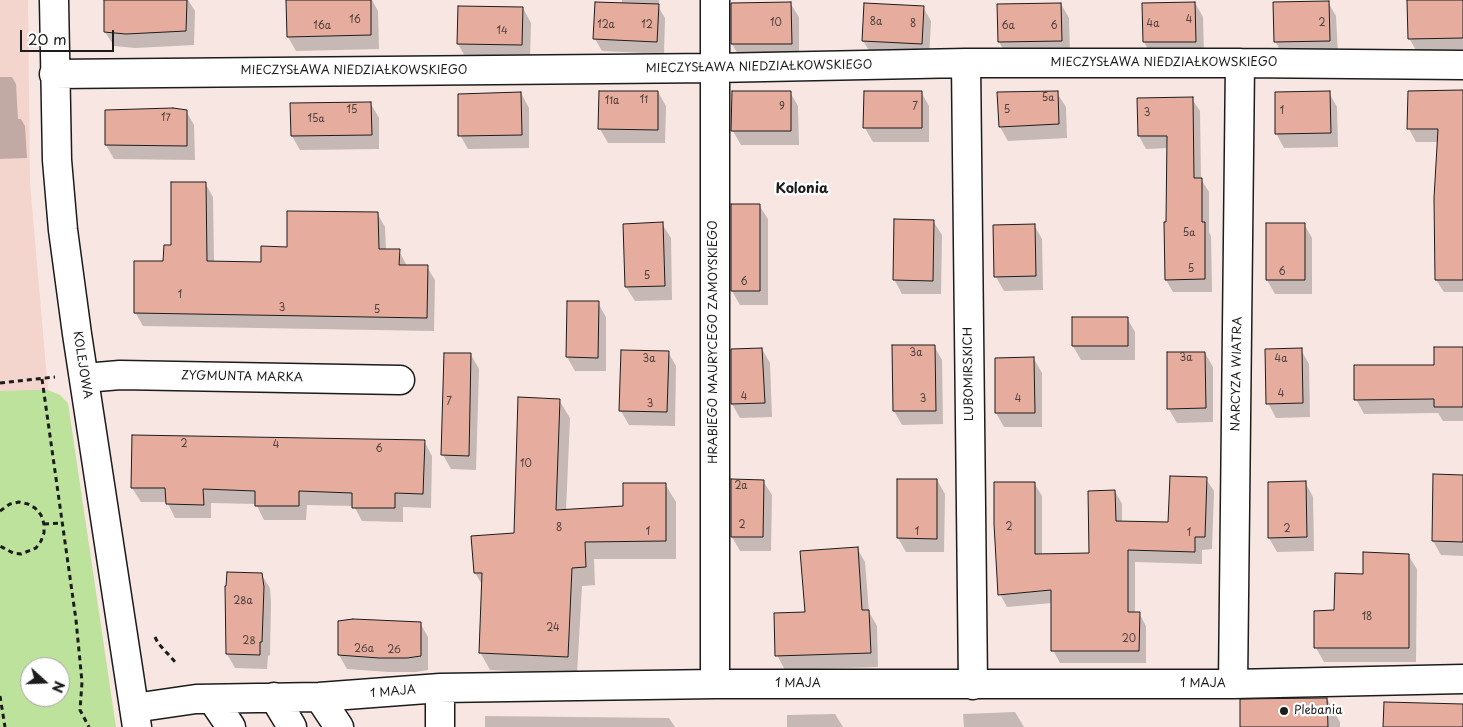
<!DOCTYPE html>
<meta charset="utf-8">
<style>
body{margin:0}
#map{position:relative;width:1463px;height:727px;overflow:hidden;background:#f8e6e2;font-family:"Playpen Sans",sans-serif}
canvas{display:block}
.north{position:absolute;left:20px;top:657px;width:50px;height:50px;box-sizing:border-box;background:#fff;border:1px solid #a4a4a4;border-radius:50%;rotate:110deg;font-size:14px;font-weight:700;line-height:20px;text-align:center;color:#1c1c1c}
.north::after{content:'';display:block;margin:auto;width:18px;height:22px;background:#1c1c1c;clip-path:polygon(50% 0,100% 100%,50% 72%,0 100%)}
.scale{position:absolute;left:20px;top:30px;width:94px;height:22px;box-sizing:border-box;border:2px solid #1c1c1c;border-top:0;padding-left:6px;font-size:15px;line-height:18px;white-space:nowrap;color:#1c1c1c;-webkit-text-stroke:4px #fff;paint-order:stroke}
</style>
<div id="map">
<canvas width="1463" height="727"></canvas>
<div class="north">N</div>
<div class="scale">20 m</div>
</div>
<script>
const c = document.querySelector('canvas').getContext('2d');
c.lineJoin = 'round';
function paint(path, color) {
  c.fillStyle = color;
  c.fill(path, 'evenodd');
}
function shape(rows) {
  const path = new Path2D();
  for (const r of rows) {
    path.moveTo(r[0], r[1]);
    for (let i = 2; i < r.length; i += 2) path.lineTo(r[i], r[i + 1]);
  }
  return path;
}
function stroke(path, color, width, dash) {
  c.strokeStyle = color;
  c.lineWidth = width;
  c.lineCap = dash ? 'butt' : 'round';
  c.setLineDash(dash || []);
  c.stroke(path);
}
function label(font, color, halo, rows, align = 'center') {
  c.font = font + ' "Playpen Sans",sans-serif';
  c.lineWidth = 4.5;
  c.setLineDash([]);
  c.textBaseline = 'middle';
  c.strokeStyle = halo;
  c.fillStyle = color;
  for (const [text, x, y, turn = 0] of rows) {
    c.save();
    c.translate(x, y);
    c.rotate((+turn || 0) * Math.PI / 180);
    c.textAlign = isNaN(turn) ? turn : align;
    if (halo) c.strokeText(text, 0, 0);
    c.fillText(text, 0, 0);
    c.restore();
  }
}
paint(shape([
 [0,0,28,0,30,183,48,390,0,391]
]), '#f3d5ce');
paint(shape([
 [28,390,48,390,60,395,68,403,116,727,0,727,0,391],
 [30,667,60,667,60,697,30,697]
]), '#bde29c');
paint(shape([
 [105,0,188,0,195,11,194,45,135,48,114,46,105,32],
 [288,0,372,0,378,11,379,49,296,51,288,37],
 [622,0,659,0,659,8,665,18,664,54,602,51,595,39,622,4],
 [1463,1,1463,52,1417,52,1409,38],
 [1328,2,1336,16,1338,55,1283,55,1275,41],
 [790,3,799,17,799,57,740,58,732,44,732,4],
 [1195,3,1203,17,1204,56,1152,56,1144,42,1144,4],
 [865,4,923,7,931,21,929,58,872,55,863,41],
 [1061,4,1069,18,1070,55,1007,56,999,42,998,6],
 [523,8,531,23,530,59,466,58,458,44],
 [0,77,12,77,16,84,18,119,21,119,25,126,27,158,0,159],
 [658,92,666,106,665,143,608,143,600,129],
 [790,92,798,106,799,145,741,145,733,131],
 [921,92,929,106,929,142,873,142,865,128],
 [521,93,529,108,529,148,468,149,460,135],
 [1057,93,1066,107,1067,138,1008,141,1000,127],
 [1329,93,1337,107,1338,147,1284,148,1276,133],
 [1463,93,1463,292,1444,292,1436,280,1438,142,1416,142,1409,129],
 [1192,99,1200,111,1201,179,1209,192,1209,232,1211,236,1212,292,1173,292,1166,280,1168,148,1146,149,1139,136],
 [371,104,379,118,379,149,300,150,292,136],
 [106,111,186,111,194,125,195,160,114,159,106,145],
 [205,183,213,197,214,263,262,264,377,213,385,227,386,250,399,251,407,266,427,267,435,280,434,331,143,326,135,312,164,262],
 [759,205,768,219,768,305,740,305,732,291],
 [933,221,942,235,941,294,902,294,894,279],
 [662,224,671,238,672,300,635,301,626,287],
 [1304,224,1312,238,1312,294,1275,294,1267,280],
 [1034,225,1042,239,1043,290,1004,291,996,277],
 [598,303,606,317,606,371,575,371,567,357],
 [1127,318,1135,332,1135,360,1081,360,1073,346],
 [934,346,942,360,943,424,902,425,894,411],
 [1463,348,1463,421,1443,421,1438,413,1364,414,1356,399,1435,366],
 [762,349,770,363,772,417,740,418,732,404],
 [1301,350,1309,364,1310,417,1276,418,1268,403],
 [668,352,676,366,675,426,629,425,621,411],
 [1205,353,1213,367,1213,422,1177,423,1168,408],
 [471,355,479,369,476,470,451,469,443,455],
 [1034,359,1042,373,1042,427,1004,427,996,413],
 [559,400,570,418,566,511,624,508,665,484,676,502,676,559,594,559,595,585,582,586,577,674,490,670,480,652,483,586,475,573,516,535],
 [424,441,432,456,431,508,403,507,403,522,362,521,354,506,307,505,306,520,264,520,256,504,211,503,211,518,175,518,167,502,141,502,132,488],
 [1434,476,1463,476,1463,556,1441,555,1433,541],
 [1206,479,1214,491,1212,549,1202,550,1202,564,1135,562,1135,613,1139,613,1146,626,1146,663,1060,663,1053,650,1052,603,1007,607,1000,594,1034,483,1042,496,1042,555,1090,555,1115,491,1122,504,1122,522,1169,523],
 [937,480,945,494,944,552,906,552,898,538],
 [763,481,772,495,771,551,740,551,732,537],
 [1305,482,1313,497,1314,551,1277,552,1269,538],
 [857,548,865,562,869,612,877,626,878,667,785,670,777,655,806,613],
 [1408,555,1417,569,1416,662,1324,662,1316,648,1335,612,1364,575],
 [261,574,270,588,271,602,270,655,268,656,267,669,235,668,227,654],
 [420,623,428,637,428,670,416,672,388,672,347,669,339,655],
 [1327,699,1340,722,1340,727,1242,727],
 [1015,712,1024,727,964,727,963,714],
 [835,714,843,727,787,727,787,715],
 [485,716,669,718,675,727,485,727]
]), '#0003');
const building = shape([
 [104,0,187,0,186,31,126,34,104,32,104,0],
 [286,0,371,0,371,35,287,37,286,0],
 [1407,0,1463,0,1463,38,1408,39,1407,0],
 [1329,1,1330,41,1274,42,1273,2,1329,1],
 [595,2,659,4,657,42,593,39,595,2],
 [791,2,792,44,731,44,731,3,791,2],
 [1195,2,1196,42,1143,42,1142,3,1195,2],
 [864,3,924,6,922,44,862,41,864,3],
 [1061,3,1062,41,998,42,997,4,1061,3],
 [458,6,523,7,522,45,457,44,458,6],
 [1463,90,1463,280,1435,280,1434,198,1438,129,1407,129,1408,91,1463,90],
 [599,91,658,91,658,130,598,129,599,91],
 [732,91,791,91,791,131,731,131,732,91],
 [864,91,922,91,922,128,863,128,864,91],
 [1058,91,1059,124,999,127,997,92,1058,91],
 [1330,91,1331,133,1275,134,1275,92,1330,91],
 [521,92,522,135,458,136,458,94,521,92],
 [1193,97,1194,178,1202,178,1202,222,1205,222,1205,279,1165,280,1164,222,1166,222,1167,136,1138,136,1137,98,1193,97],
 [371,102,372,135,291,136,290,103,371,102],
 [173,108,187,110,187,146,105,145,105,110,173,108],
 [171,182,206,182,207,261,261,262,261,246,287,247,287,211,378,212,379,249,400,249,399,265,428,265,427,318,134,313,134,261,163,261,164,245,171,245,171,182],
 [731,204,760,204,760,291,731,291,731,204],
 [894,219,934,220,933,281,893,280,894,219],
 [663,222,665,286,625,287,623,224,663,222],
 [1266,223,1305,223,1305,280,1266,280,1266,223],
 [1035,224,1036,276,994,277,993,225,1035,224],
 [567,301,599,301,598,358,566,357,567,301],
 [1072,317,1128,317,1128,346,1072,346,1072,317],
 [892,345,935,345,936,411,893,411,892,345],
 [1434,347,1463,347,1463,407,1434,407,1434,399,1354,400,1354,365,1434,365,1434,347],
 [762,348,765,403,731,404,731,349,762,348],
 [1302,348,1303,403,1266,404,1265,349,1302,348],
 [621,350,669,351,667,412,619,411,621,350],
 [1167,352,1205,352,1206,408,1167,409,1167,352],
 [444,353,471,353,469,456,441,455,444,353],
 [1034,357,1035,413,995,413,995,358,1034,357],
 [518,397,560,399,556,510,623,506,623,483,666,483,666,541,585,542,586,567,572,568,568,657,479,653,482,573,474,573,471,536,514,533,518,397],
 [132,435,425,440,423,494,395,493,395,508,352,508,352,493,299,491,299,506,255,506,255,491,203,489,204,505,166,504,165,488,131,488,132,435],
 [1433,474,1463,475,1463,542,1432,541,1433,474],
 [1170,476,1207,477,1205,537,1195,537,1195,552,1128,550,1128,612,1140,612,1139,651,1051,651,1051,590,998,595,994,524,994,482,1035,482,1035,554,1089,553,1088,491,1115,490,1116,521,1168,522,1170,476],
 [731,479,764,480,763,537,731,537,731,479],
 [897,479,937,479,937,539,897,538,897,479],
 [1306,481,1307,537,1268,538,1268,482,1306,481],
 [858,547,862,610,869,610,871,653,775,656,774,613,805,612,800,551,858,547],
 [1363,552,1409,554,1409,648,1314,648,1314,611,1334,610,1335,573,1363,574,1363,552],
 [227,572,262,573,264,587,262,642,260,642,260,655,226,654,225,586,226,586,227,572],
 [353,619,421,622,421,656,407,658,379,658,338,655,338,621,353,619],
 [1327,698,1328,727,1240,727,1240,699,1327,698],
 [1384,702,1463,704,1463,727,1383,727,1384,702]
]);
paint(building, '#e6ad9e');
stroke(building, '#1c1c1c', 1);
const minor = shape([
 [54,0,57,160,63,230,77,334,137,727],
 [715,0,715,684],
 [966,63,973,685],
 [54,74,714,68,966,63,1240,63,1463,65],
 [85,378,120,375,400,380],
 [1233,684,1240,63],
 [274,697,292,727],
 [319,697,339,727],
 [212,699,231,727],
 [134,708,196,699,319,697,440,688,715,684,1233,684,1463,679],
 [440,727,440,688]
]);
stroke(minor, '#1c1c1c', 31);
stroke(shape([
 [42,379,76,620,82,682,80,710,89,727],
 [0,383,55,377],
 [0,511,10,504,19,502,28,504,35,508,41,515,44,524,44,533,41,541,36,548,21,554,13,553,0,546],
 [44,524,62,523],
 [155,637,158,643,176,663],
 [0,696,5,727]
]), '#1c1c1c', 3, [5, 4]);
stroke(minor, '#fff', 28);
for (const [x, y, r, color] of [
 [1284,711,5,"#1c1c1c"]
]) {
  const dot = new Path2D();
  dot.arc(x, y, r, 0, 2 * Math.PI);
  c.fillStyle = color;
  c.fill(dot);
  stroke(dot, '#fff', 2);
}
label('10px', '#4e403c', null, [
 ["16",355,20],
 ["4",1189,20],
 ["8a",876,22],
 ["10",776,23],
 ["2",1322,23],
 ["8",913,24],
 ["4a",1153,24],
 ["12a",606,25],
 ["12",647,25],
 ["16a",322,26],
 ["6a",1008,26],
 ["6",1054,26],
 ["14",502,31],
 ["5a",1048,98],
 ["11",644,100],
 ["11a",612,101],
 ["9",782,107],
 ["7",915,107],
 ["15",352,110],
 ["5",1007,110],
 ["1",1282,111],
 ["3",1147,113],
 ["17",166,118],
 ["15a",316,119],
 ["5a",1189,233],
 ["5",1191,269],
 ["6",1282,272],
 ["5",647,276],
 ["6",744,282],
 ["1",180,295],
 ["3",282,308],
 ["5",377,310],
 ["3a",916,353],
 ["3a",1186,358],
 ["3a",649,359],
 ["4a",1281,359],
 ["4",1281,394],
 ["4",744,397],
 ["3",923,399],
 ["4",1018,399],
 ["7",449,402],
 ["3",650,404],
 ["2",184,444],
 ["4",276,445],
 ["6",379,449],
 ["10",526,464],
 ["2a",741,486],
 ["2",742,525],
 ["2",1009,527],
 ["8",559,528],
 ["2",1287,529],
 ["1",648,532],
 ["1",917,532],
 ["1",1189,533],
 ["28a",243,601],
 ["18",1367,617],
 ["24",553,628],
 ["20",1129,639],
 ["28",249,641],
 ["26a",364,649],
 ["26",394,650]
]);
label('12px', '#1c1c1c', '#fff', [
 ["MIECZYSŁAWA NIEDZIAŁKOWSKIEGO",1164,63],
 ["MIECZYSŁAWA NIEDZIAŁKOWSKIEGO",759,67,-1],
 ["MIECZYSŁAWA NIEDZIAŁKOWSKIEGO",354,71],
 ["HRABIEGO MAURYCEGO ZAMOYSKIEGO",714,342,-90],
 ["KOLEJOWA",82,365,81],
 ["LUBOMIRSKICH",969,374,-91],
 ["NARCYZA WIATRA",1237,374,-89],
 ["ZYGMUNTA MARKA",242,377,1],
 ["1 MAJA",798,684],
 ["1 MAJA",1203,684],
 ["1 MAJA",393,692,-5]
]);
label('12px', '#1c1c1c', '#fff', [
 ["Plebania",1294,711]
], 'left');
label('bold 14px', '#1c1c1c', '#fff', [
 ["Kolonia",802,189]
]);
</script>
